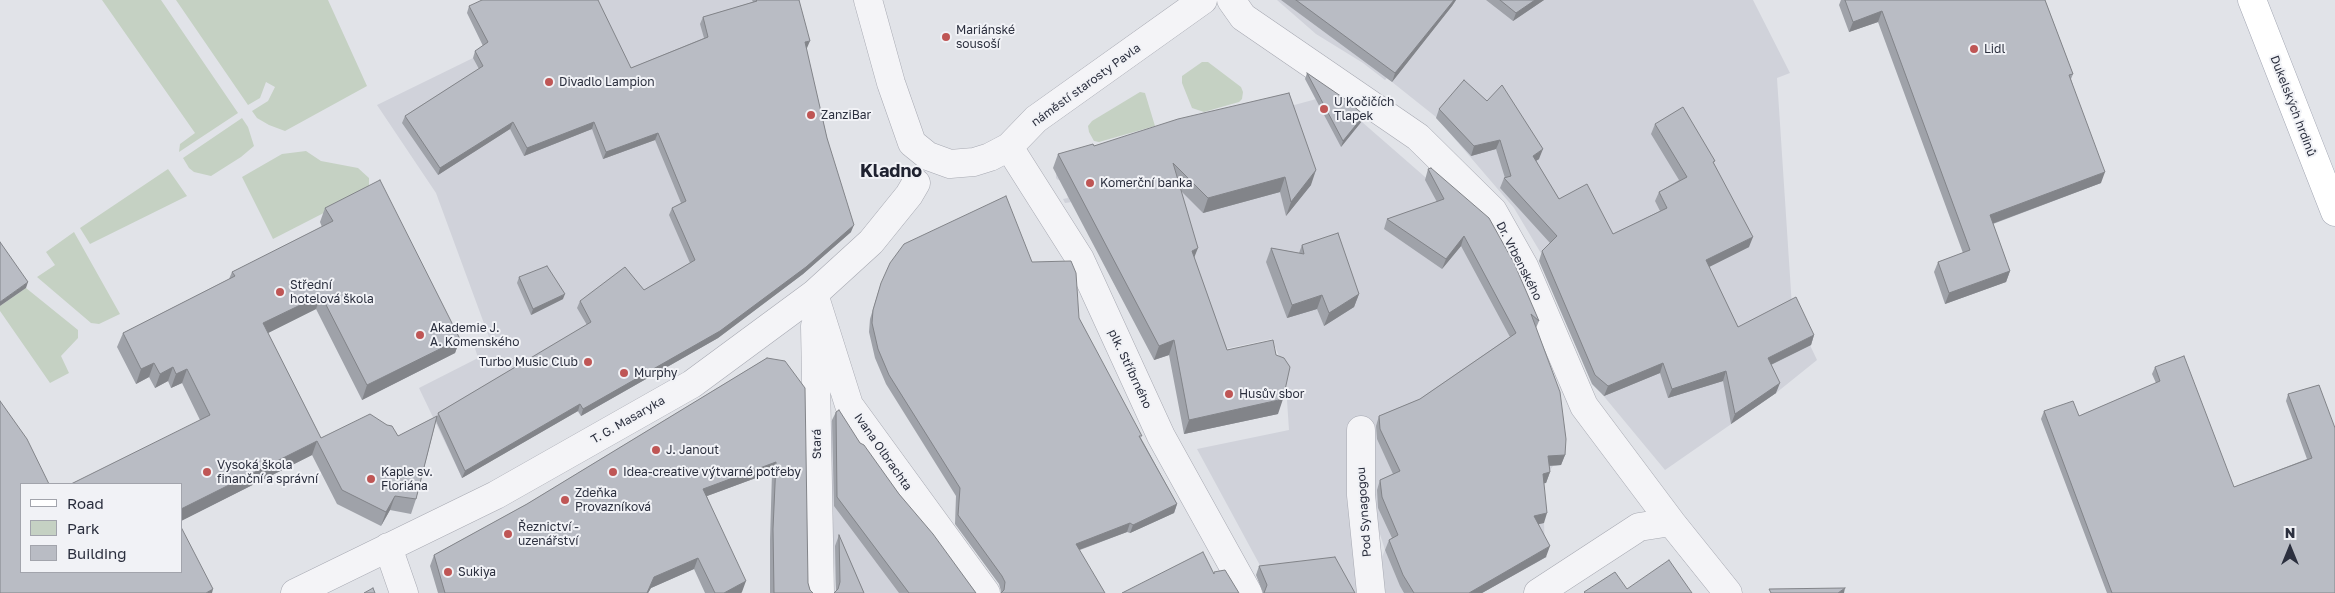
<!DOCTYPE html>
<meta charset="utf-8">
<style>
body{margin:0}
#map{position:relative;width:2335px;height:593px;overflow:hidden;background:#e1e3e8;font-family:"Golos Text",sans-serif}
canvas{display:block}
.legend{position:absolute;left:20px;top:483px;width:162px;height:90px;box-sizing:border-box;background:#f1f2f6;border:1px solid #a2a4ac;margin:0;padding:6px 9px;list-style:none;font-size:15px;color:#2b2f3e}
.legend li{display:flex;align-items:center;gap:10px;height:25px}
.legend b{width:25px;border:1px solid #a2a4ac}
.north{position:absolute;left:2265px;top:523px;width:50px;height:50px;-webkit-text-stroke:4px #f1f2f6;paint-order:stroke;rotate:0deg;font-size:14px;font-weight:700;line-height:20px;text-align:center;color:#2b2f3e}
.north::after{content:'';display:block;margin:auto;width:18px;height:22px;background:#2b2f3e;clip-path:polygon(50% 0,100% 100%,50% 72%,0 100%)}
</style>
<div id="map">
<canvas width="2335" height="593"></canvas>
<ul class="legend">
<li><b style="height:6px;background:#fff"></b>Road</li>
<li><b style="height:14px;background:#c5d1c3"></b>Park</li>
<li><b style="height:14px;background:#b9bcc4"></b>Building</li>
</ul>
<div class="north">N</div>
</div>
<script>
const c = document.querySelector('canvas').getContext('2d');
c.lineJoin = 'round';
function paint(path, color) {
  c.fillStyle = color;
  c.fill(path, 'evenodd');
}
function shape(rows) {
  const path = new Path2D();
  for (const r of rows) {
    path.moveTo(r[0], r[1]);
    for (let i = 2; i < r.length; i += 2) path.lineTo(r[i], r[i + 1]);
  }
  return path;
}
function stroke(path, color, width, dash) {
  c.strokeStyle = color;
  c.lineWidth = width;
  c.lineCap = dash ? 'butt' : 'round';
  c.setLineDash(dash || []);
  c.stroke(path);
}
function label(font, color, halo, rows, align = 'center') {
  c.font = font + ' "Golos Text",sans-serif';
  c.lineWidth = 4;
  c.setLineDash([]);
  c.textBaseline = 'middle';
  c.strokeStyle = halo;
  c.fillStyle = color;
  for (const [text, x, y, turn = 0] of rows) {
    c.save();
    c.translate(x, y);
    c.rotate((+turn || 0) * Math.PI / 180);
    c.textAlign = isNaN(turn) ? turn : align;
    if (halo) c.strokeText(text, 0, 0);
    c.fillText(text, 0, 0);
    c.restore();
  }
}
paint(shape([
 [575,0,795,0,802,49,851,232,803,274,718,338,581,416,577,411,462,478,419,388,478,358,474,345,489,337,436,193,377,105,473,58],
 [1277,0,1753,0,1790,73,1777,78,1792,307,1817,360,1776,393,1665,470,1602,394,1564,292,1514,208,1436,117,1387,78,1385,80,1363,63,1316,34],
 [1331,95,1479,224,1560,462,1560,465,1553,466,1545,477,1546,483,1539,484,1544,523,1545,549,1543,550,1547,557,1482,593,1386,593,1377,568,1385,550,1347,430,1357,593,1275,593,1197,449,1289,430,1285,371,1272,339,1182,358,1119,293,1072,202,1065,203,1063,199,1068,198,1062,179,1058,180,1056,178,1056,170],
 [833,420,901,593,836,593,826,445,827,423]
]), '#d0d2da');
paint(shape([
 [102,0,161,0,238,113,179,152,180,144,195,133],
 [176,0,328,0,367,86,285,131,269,125,257,118,252,111,268,101,275,87,266,82,260,98,248,105],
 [1202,62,1208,62,1241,87,1243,92,1242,99,1239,102,1204,112,1192,108,1182,83,1182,76],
 [1140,92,1145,93,1155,126,1099,142,1094,141,1089,132,1088,126,1092,121],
 [242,118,248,127,254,146,241,157,211,176,194,172,189,168,183,158],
 [306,151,321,161,358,168,369,178,369,187,351,199,273,239,242,177,282,154],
 [168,169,187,196,90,244,80,228],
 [74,232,120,314,99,324,91,323,37,277,55,265,46,252],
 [26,288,78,330,78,338,61,356,69,373,50,383,0,311,0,306]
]), '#c5d1c3');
const minor = shape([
 [868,0,891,83,912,143,928,156,950,164,974,162,990,157,1009,147,1036,119,1203,0],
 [1231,0,1243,17,1418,137,1493,211,1524,266,1584,406,1671,522,1728,593],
 [1009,147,1080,259,1161,436,1248,593],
 [814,294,849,405,986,593],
 [815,326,820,593],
 [1361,430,1361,495,1371,593],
 [388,547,404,593],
 [295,593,496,495,692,384,814,294,871,242,909,195,916,183],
 [1538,593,1639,527,1671,522]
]);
const major = shape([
 [2252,0,2335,212]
]);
stroke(minor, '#a7a9b2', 29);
stroke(major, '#a2a6b2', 29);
stroke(minor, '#f4f4f7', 28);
stroke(major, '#fff', 28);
paint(shape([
 [752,0,799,0,807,48,806,48,827,138,851,232,803,274,718,338,581,416,578,411,462,478,436,421,416,499,411,514,390,510,381,526,337,504,312,455,181,521,181,484,200,420,182,383,171,388,168,381,155,388,149,377,136,384,117,347,123,333,229,279,232,272,322,227,320,222,325,208,460,339,455,353,362,400,316,309,268,333,321,438,398,436,437,417,438,413,587,325,577,308,580,301,644,290,690,263,669,215,672,208,681,203,655,140,603,159,592,129,524,156,510,129,438,175,402,123,405,116,479,69,473,58,475,51,483,46,467,13,469,6,631,68,704,38,700,24,703,17,753,2],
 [1281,0,1456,0,1452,6,1392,82],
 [1486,0,1544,0,1513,21],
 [1841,0,2045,0,2073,74,2071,79,2101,183,1993,224,2010,271,2006,282,1945,304,1934,272,1938,262,1963,253,1878,22,1849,32,1839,5],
 [1307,73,1364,115,1362,121,1341,147,1305,79],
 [1289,93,1311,185,1286,216,1280,192,1203,213,1181,191,1194,258,1227,350,1278,414,1184,434,1169,355,1154,360,1053,168,1058,154,1094,146],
 [1439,109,1539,159,1536,161,1559,199,1613,234,1660,211,1655,201,1659,192,1679,180,1651,134,1655,124,1714,164,1749,247,1709,267,1738,327,1814,335,1811,345,1771,365,1776,393,1731,424,1723,381,1668,398,1660,373,1604,396,1592,384,1539,261,1542,251,1550,243,1500,188,1504,178,1505,178,1496,149,1471,156,1436,118],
 [1428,169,1539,321,1536,328,1565,455,1561,465,1549,466,1550,472,1546,483,1544,483,1544,523,1538,524,1546,557,1482,593,1404,593,1400,586,1385,550,1389,540,1392,538,1378,508,1377,490,1380,480,1393,474,1377,439,1376,426,1379,416,1420,399,1510,337,1461,246,1442,269,1384,229,1387,219,1437,202,1425,180],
 [1302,245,1359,294,1354,307,1324,326,1317,309,1287,318,1266,262,1271,248,1299,253],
 [1032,262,1079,318,1141,438,1177,504,1174,513,1130,533,1127,532,1080,550,1001,593,1001,591,999,584,955,524,956,496,886,384,875,358,869,332,870,319,881,283],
 [519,277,563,299,531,315,517,283],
 [767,358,808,583,810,590,813,593,770,593,770,540,772,472,707,496,742,592,741,593,705,593,694,569,651,588,648,593,438,593,430,566,434,555,527,504],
 [2155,367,2234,487,2307,459,2286,401,2288,394,2319,385,2335,593,2107,593,2041,419,2044,411,2079,416,2156,383,2152,374],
 [836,412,860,443,899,494,976,593,899,593,834,506,832,420],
 [839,535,864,593,836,592,835,546],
 [1259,566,1355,593,1263,593,1256,575]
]), '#9fa2a9');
paint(shape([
 [1454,0,1456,0,1452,6,1392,82,1395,73],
 [1535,0,1544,0,1513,21,1516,13],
 [1882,11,1878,22,1849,32,1853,22],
 [810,41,807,48,802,49,805,42],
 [1364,115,1362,121,1341,147,1343,141],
 [513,122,510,129,438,175,440,168],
 [594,122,592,129,524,156,527,148],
 [658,133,655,140,603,159,606,152],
 [1500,140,1496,149,1471,156,1474,146],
 [1543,149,1539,159,1529,165,1533,156],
 [1316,170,1311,185,1286,216,1291,202],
 [2105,172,2101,183,1986,226,1990,215],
 [1285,177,1280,192,1203,213,1208,198],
 [854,225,851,232,803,274,718,338,581,416,583,409],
 [1464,236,1461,246,1442,269,1446,259],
 [1753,237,1749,247,1703,270,1706,260],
 [1198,248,1192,263,1192,251],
 [2010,271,2006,282,1945,304,1949,293],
 [28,282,26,288,0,306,0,302],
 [565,294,563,299,531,315,533,309],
 [1359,294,1354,307,1324,326,1329,313],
 [321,295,316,309,258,338,263,323],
 [1322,295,1317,309,1287,318,1292,305],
 [1814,335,1811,345,1764,368,1768,358],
 [460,339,455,353,362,400,367,385],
 [1174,340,1169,355,1154,360,1159,346],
 [154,363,149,377,136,384,141,369],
 [1663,363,1660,373,1604,396,1608,386],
 [173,367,168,381,155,388,160,374],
 [187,369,182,383,171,388,176,374],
 [1726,371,1723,381,1668,398,1672,389],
 [1780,383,1776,393,1731,424,1735,414],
 [1283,399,1278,414,1184,434,1189,420],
 [580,404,578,411,462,478,465,471],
 [317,441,312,455,181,521,181,509],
 [1565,455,1561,465,1545,466,1548,456],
 [776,462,772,472,699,499,703,489],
 [1550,472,1546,483,1539,484,1543,474],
 [395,496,390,510,381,526,386,512],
 [1177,504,1174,513,1130,533,1133,525],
 [1547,513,1544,523,1530,526,1534,516],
 [1130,523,1127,532,1073,552,1076,544],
 [1550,546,1546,557,1482,593,1469,593],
 [698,558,694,569,651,588,648,593,647,593,654,577],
 [746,581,742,592,741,593,724,593],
 [1845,588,1844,593,1838,593],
 [213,589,212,593,206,593]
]), '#828489');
const building = shape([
 [482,0,598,0,631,68,708,37,703,17,757,1,756,0,799,0,810,41,805,42,827,138,854,225,806,267,720,331,583,409,580,404,465,471,438,413,591,322,580,301,625,267,644,290,695,260,672,208,686,201,658,133,606,152,594,122,527,148,513,122,440,168,405,116,483,66,475,51,488,42,469,6,482,0],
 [1296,0,1454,0,1395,73,1296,0],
 [1500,0,1535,0,1516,13,1500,0],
 [1845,0,2045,0,2073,74,2069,75,2105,172,1990,215,2010,271,1949,293,1938,262,1970,250,1882,11,1853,22,1845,0],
 [1307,73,1345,99,1364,115,1343,141,1307,73],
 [1464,80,1487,101,1502,85,1543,149,1533,156,1559,199,1587,184,1613,234,1667,208,1659,192,1687,177,1655,124,1683,107,1715,161,1713,162,1753,237,1706,260,1738,327,1796,297,1814,335,1768,358,1780,383,1735,414,1726,371,1672,389,1663,363,1608,386,1595,375,1542,251,1557,236,1504,178,1511,176,1500,140,1474,146,1439,109,1464,80],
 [1289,93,1316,170,1291,202,1285,177,1208,198,1173,163,1198,248,1192,251,1227,350,1273,340,1276,355,1284,358,1290,367,1283,399,1189,420,1174,340,1159,346,1058,154,1093,144,1094,146,1178,119,1289,93],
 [1431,168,1489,218,1514,263,1539,321,1531,314,1560,392,1566,439,1565,455,1548,456,1550,472,1543,474,1547,513,1534,516,1550,546,1469,593,1414,593,1403,575,1389,540,1398,535,1382,497,1380,480,1400,471,1380,429,1379,416,1420,399,1516,333,1464,236,1446,259,1387,219,1444,199,1428,169,1431,168],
 [380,180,460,339,367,385,321,295,263,323,321,438,370,414,387,425,392,426,398,436,437,416,416,499,395,496,386,512,342,490,317,441,181,509,181,484,71,484,210,415,187,369,176,374,173,367,160,374,154,363,141,369,123,333,235,276,232,272,333,221,325,208,380,180],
 [1006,196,1032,262,1071,261,1076,273,1079,318,1142,436,1139,436,1177,504,1133,525,1130,523,1076,544,1105,593,1001,593,1004,590,1005,582,1002,576,958,515,960,488,889,375,878,349,872,323,873,310,881,283,890,263,904,244,1006,196],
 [1338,233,1359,294,1329,313,1322,295,1292,305,1271,248,1304,254,1302,245,1338,233],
 [0,242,28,282,0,302,0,242],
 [547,266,565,294,533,309,519,277,547,266],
 [2184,356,2234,487,2312,458,2288,394,2319,385,2335,428,2335,593,2112,593,2044,411,2073,401,2079,416,2160,381,2155,367,2184,356],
 [767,358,785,361,805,388,808,583,810,590,813,593,774,593,773,529,776,462,703,489,746,581,724,593,715,593,698,558,654,577,647,593,445,593,434,555,527,504,767,358],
 [0,401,27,439,49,484,21,484,21,572,181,572,181,527,213,589,206,593,0,593,0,401],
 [839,410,860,443,864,445,899,494,933,534,976,593,909,593,837,497,836,412,839,410],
 [839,535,864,593,834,593,838,589,840,582,839,535],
 [1203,552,1214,574,1214,572,1225,570,1239,593,1122,593,1203,552],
 [1335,557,1355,593,1264,593,1267,585,1259,566,1335,557],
 [1669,560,1692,593,1585,593,1584,592,1615,572,1627,589,1669,560],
 [373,588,375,593,364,593,373,588],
 [1845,588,1838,593,1771,593,1769,589,1845,588]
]);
paint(building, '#b9bcc4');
stroke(building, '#828489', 1);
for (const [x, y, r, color] of [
 [946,37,5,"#bf5655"],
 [1974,49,5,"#bf5655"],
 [549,82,5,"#bf5655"],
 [1324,109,5,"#bf5655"],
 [811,115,5,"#bf5655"],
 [1090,183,5,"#bf5655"],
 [280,292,5,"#bf5655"],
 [420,335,5,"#bf5655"],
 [588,362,5,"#bf5655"],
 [624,373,5,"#bf5655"],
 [1229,394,5,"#bf5655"],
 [656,450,5,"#bf5655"],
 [207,472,5,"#bf5655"],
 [613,472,5,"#bf5655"],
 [371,479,5,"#bf5655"],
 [565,500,5,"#bf5655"],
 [508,534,5,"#bf5655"],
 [448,572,5,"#bf5655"]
]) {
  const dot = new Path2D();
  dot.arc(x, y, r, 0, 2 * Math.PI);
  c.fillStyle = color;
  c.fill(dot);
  stroke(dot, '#f1f2f6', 2);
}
label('12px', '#2b2f3e', '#f1f2f6', [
 ["Mariánské",956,30],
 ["sousoší",956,44],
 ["Lidl",1984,49],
 ["Divadlo Lampion",559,82],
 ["U Kočičích",1334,102],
 ["Tlapek",1334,116],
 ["ZanziBar",821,115],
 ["Komerční banka",1100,183],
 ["Střední",290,285],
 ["hotelová škola",290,299],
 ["Akademie J.",430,328],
 ["A. Komenského",430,342],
 ["Turbo Music Club",578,362,"right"],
 ["Murphy",634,373],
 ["Husův sbor",1239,394],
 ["J. Janout",666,450],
 ["Vysoká škola",217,465],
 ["finanční a správní",217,479],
 ["Kaple sv.",381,472],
 ["Floriána",381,486],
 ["Idea-creative výtvarné potřeby",623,472],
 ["Zdeňka",575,493],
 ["Provazníková",575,507],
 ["Řeznictví -",518,527],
 ["uzenářství",518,541],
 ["Sukiya",458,572]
], 'left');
label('12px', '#2b2f3e', '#f1f2f6', [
 ["náměstí starosty Pavla",1086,85,-36],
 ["Dukelských hrdinů",2293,106,69],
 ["Dr. Vrbenského",1519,261,63],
 ["plk. Stříbrného",1130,369,65],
 ["T. G. Masaryka",628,420,-30],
 ["Stará",817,444,-91],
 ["Ivana Olbrachta",883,452,55],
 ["Pod Synagogou",1364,512,-94]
]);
label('bold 18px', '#1e212f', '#f1f2f6', [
 ["Kladno",891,171]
]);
</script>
